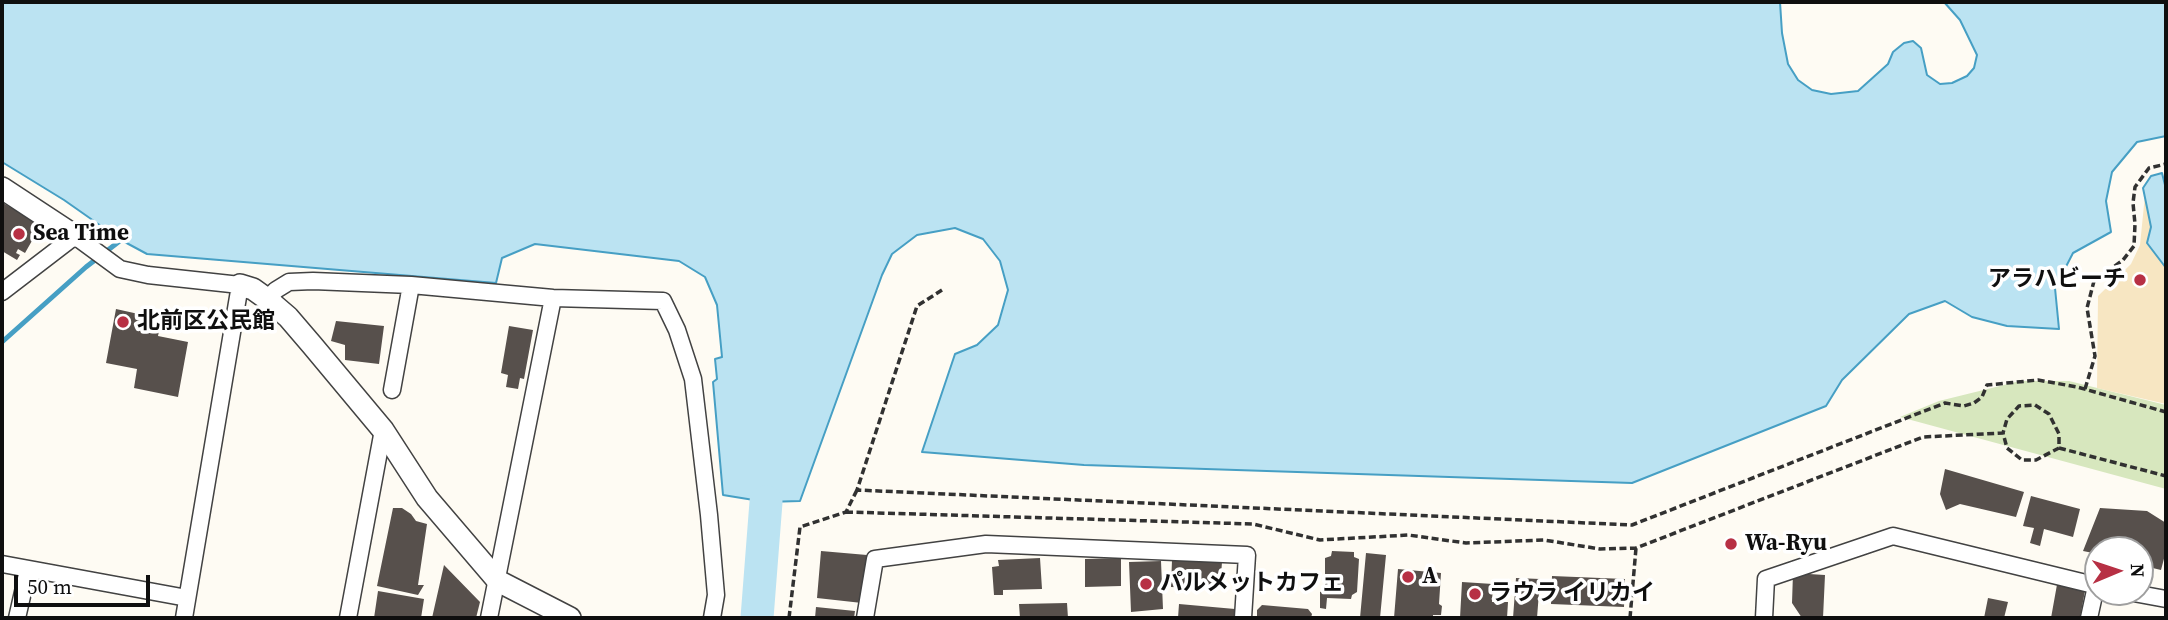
<!DOCTYPE html>
<meta charset="utf-8">
<style>
body{margin:0}
#map{position:relative;width:2168px;height:620px;overflow:hidden;background:#fefbf3;font-family:"Source Serif 4",serif}
canvas{display:block}
.frame{position:absolute;inset:0;border:4px solid #0f0f0f;pointer-events:none}
.north{position:absolute;left:2084px;top:536px;width:70px;height:70px;box-sizing:border-box;background:#fff;border:2px solid #9f9f9f;border-radius:50%;rotate:88deg;font-size:19px;font-weight:700;line-height:28px;text-align:center;color:#0f0f0f}
.north::after{content:'';display:block;margin:auto;width:24px;height:32px;background:#b73044;clip-path:polygon(50% 0,100% 100%,50% 72%,0 100%)}
.scale{position:absolute;left:14px;top:575px;width:136px;height:32px;box-sizing:border-box;border:4px solid #0f0f0f;border-top:0;padding-left:9px;font-size:21px;line-height:24px;white-space:nowrap;color:#0f0f0f;-webkit-text-stroke:5px #fff;paint-order:stroke}
</style>
<div id="map">
<canvas width="2168" height="620"></canvas>
<div class="frame"></div>
<div class="north">N</div>
<div class="scale">50 m</div>
</div>
<script>
const c = document.querySelector('canvas').getContext('2d');
c.lineJoin = 'round';
function paint(path, color) {
  c.fillStyle = color;
  c.fill(path, 'evenodd');
}
function shape(rows) {
  const path = new Path2D();
  for (const r of rows) {
    path.moveTo(r[0], r[1]);
    for (let i = 2; i < r.length; i += 2) path.lineTo(r[i], r[i + 1]);
  }
  return path;
}
function stroke(path, color, width, dash) {
  c.strokeStyle = color;
  c.lineWidth = width;
  c.lineCap = dash ? 'butt' : 'round';
  c.setLineDash(dash || []);
  c.stroke(path);
}
function label(font, color, halo, rows, align = 'center') {
  c.font = font + ' "Source Serif 4","Noto Sans JP",serif';
  c.lineWidth = 7;
  c.setLineDash([]);
  c.textBaseline = 'middle';
  c.strokeStyle = halo;
  c.fillStyle = color;
  for (const [text, x, y, turn = 0] of rows) {
    c.save();
    c.translate(x, y);
    c.rotate((+turn || 0) * Math.PI / 180);
    c.textAlign = isNaN(turn) ? turn : align;
    if (halo) c.strokeText(text, 0, 0);
    c.fillText(text, 0, 0);
    c.restore();
  }
}
paint(shape([
 [2020,381,2069,381,2166,405,2166,489,1900,417,1939,401]
]), '#d7e7be');
paint(shape([
 [2145,195,2166,195,2166,404,2097,388,2098,296,2131,264,2140,245]
]), '#f7e6c2');
const water = shape([
 [2,2,1780,2,1782,33,1788,64,1798,80,1812,90,1831,94,1858,91,1888,64,1893,52,1904,43,1913,41,1921,48,1927,75,1940,84,1952,83,1967,76,1974,68,1977,55,1960,20,1944,2,2166,2,2166,136,2137,142,2112,172,2106,201,2111,232,2073,253,2055,288,2059,329,2007,326,1972,317,1945,301,1909,314,1842,380,1826,406,1632,483,1084,465,922,452,955,354,977,345,998,325,1008,290,1000,261,983,239,955,228,917,235,892,254,882,275,800,501,766,502,723,495,713,382,717,379,715,359,722,357,717,305,705,277,679,261,535,244,502,258,496,283,147,254,121,240,64,200,2,162,2,2],
 [2162,173,2166,189,2166,268,2147,243,2151,227,2143,188,2151,176,2162,173]
]);
paint(water, '#bbe3f2');
stroke(water, '#469fc4', 2);
stroke(shape([
 [2,342,86,267,121,240]
]), '#469fc4', 5);
stroke(shape([
 [757,618,766,502]
]), '#bbe3f2', 33);
paint(shape([
 [3,203,41,225,25,253,18,249,16,253,20,255,17,260,2,251],
 [116,309,143,315,142,322,160,326,158,336,188,342,178,397,134,388,137,369,106,363],
 [336,321,384,326,379,364,345,360,345,345,331,341],
 [509,326,533,330,524,379,520,378,518,389,506,387,508,375,501,373],
 [1945,469,2024,492,2016,517,1960,504,1946,510,1940,494],
 [2031,496,2080,509,2073,537,2044,529,2040,546,2030,543,2034,528,2023,526],
 [393,508,402,508,411,514,416,521,427,524,418,585,424,585,418,595,377,586],
 [2100,508,2147,511,2166,523,2166,551,2161,570,2140,565,2140,550,2098,550,2098,554,2083,551],
 [821,551,867,555,862,603,817,598],
 [1332,551,1354,552,1354,557,1359,559,1357,592,1352,595,1351,599,1327,598,1326,609,1320,608,1320,592,1325,590,1325,558,1331,556],
 [1366,553,1386,555,1380,618,1360,618],
 [1040,558,1042,589,1003,590,1003,595,994,595,992,567,999,566,998,560],
 [1121,558,1121,586,1085,587,1085,559],
 [1172,560,1222,562,1220,589,1171,587],
 [1161,561,1163,609,1131,612,1129,562],
 [444,565,480,602,476,618,432,618],
 [1398,569,1441,573,1439,604,1442,606,1441,615,1433,615,1433,618,1394,618],
 [1793,573,1825,575,1823,618,1802,618,1792,603],
 [1552,576,1625,579,1624,607,1551,604],
 [1516,578,1540,579,1537,618,1513,618],
 [2058,579,2086,585,2080,618,2051,618],
 [1462,582,1493,584,1492,602,1508,602,1507,618,1460,618],
 [378,591,424,599,421,618,374,618],
 [1988,598,2008,602,2004,618,1984,618],
 [1067,603,1068,618,1020,618,1019,604],
 [1179,604,1235,609,1234,618,1178,618],
 [1262,605,1308,609,1312,614,1311,618,1257,618,1257,610],
 [816,607,855,611,854,618,815,618]
]), '#57504c');
const minor = shape([
 [2,292,75,236,120,269,148,275,240,285,184,618],
 [267,299,276,290,289,282,313,281,411,285,553,298,663,301,677,330,693,379,709,515,716,595,712,618],
 [392,390,411,285],
 [2,564,187,598],
 [2128,592,2166,599],
 [17,618,28,570],
 [348,618,383,430],
 [489,618,553,298],
 [865,618,875,559,986,544,1247,555,1243,618],
 [1764,618,1766,579,1893,536,2098,586],
 [2089,618,2096,586]
]);
const tertiary = shape([
 [2,188,75,236],
 [240,285,253,289,267,299,288,317,312,345,383,430,427,498,498,581,570,618]
]);
stroke(minor, '#424242', 19);
stroke(tertiary, '#424242', 24);
stroke(shape([
 [942,290,917,306,857,490,1632,525,1945,403,1964,406,1974,403,1982,397,1987,385,2038,380,2077,387,2166,412],
 [2085,389,2095,356,2087,308,2094,281,2123,260,2134,246,2135,224,2133,203,2135,187,2149,168,2166,164],
 [2059,448,2166,476],
 [846,512,1253,524,1320,540,1408,535,1466,543,1544,540,1600,549,1636,548,1923,437,2003,433,2007,448,2022,460,2036,460,2059,448,2059,434,2049,414,2035,405,2019,406,2007,419,2003,433],
 [789,618,800,527,846,512,857,490],
 [1630,618,1636,548]
]), '#313131', 3.5, [7, 3.5]);
stroke(minor, '#fff', 16);
stroke(tertiary, '#fff', 21);
for (const [x, y, r, color] of [
 [19,234,7,"#b73044"],
 [2140,280,7,"#b73044"],
 [123,322,7,"#b73044"],
 [1731,544,7,"#b73044"],
 [1408,577,7,"#b73044"],
 [1146,584,7,"#b73044"],
 [1475,594,7,"#b73044"]
]) {
  const dot = new Path2D();
  dot.arc(x, y, r, 0, 2 * Math.PI);
  c.fillStyle = color;
  c.fill(dot);
  stroke(dot, '#fff', 2.5);
}
label('bold 23px', '#0f0f0f', '#fff', [
 ["Sea Time",33,234],
 ["アラハビーチ",2126,280,"right"],
 ["北前区公民館",137,322],
 ["Wa-Ryu",1745,544],
 ["A",1422,577],
 ["パルメットカフェ",1160,584],
 ["ラウラ イリカイ",1489,594]
], 'left');
</script>
